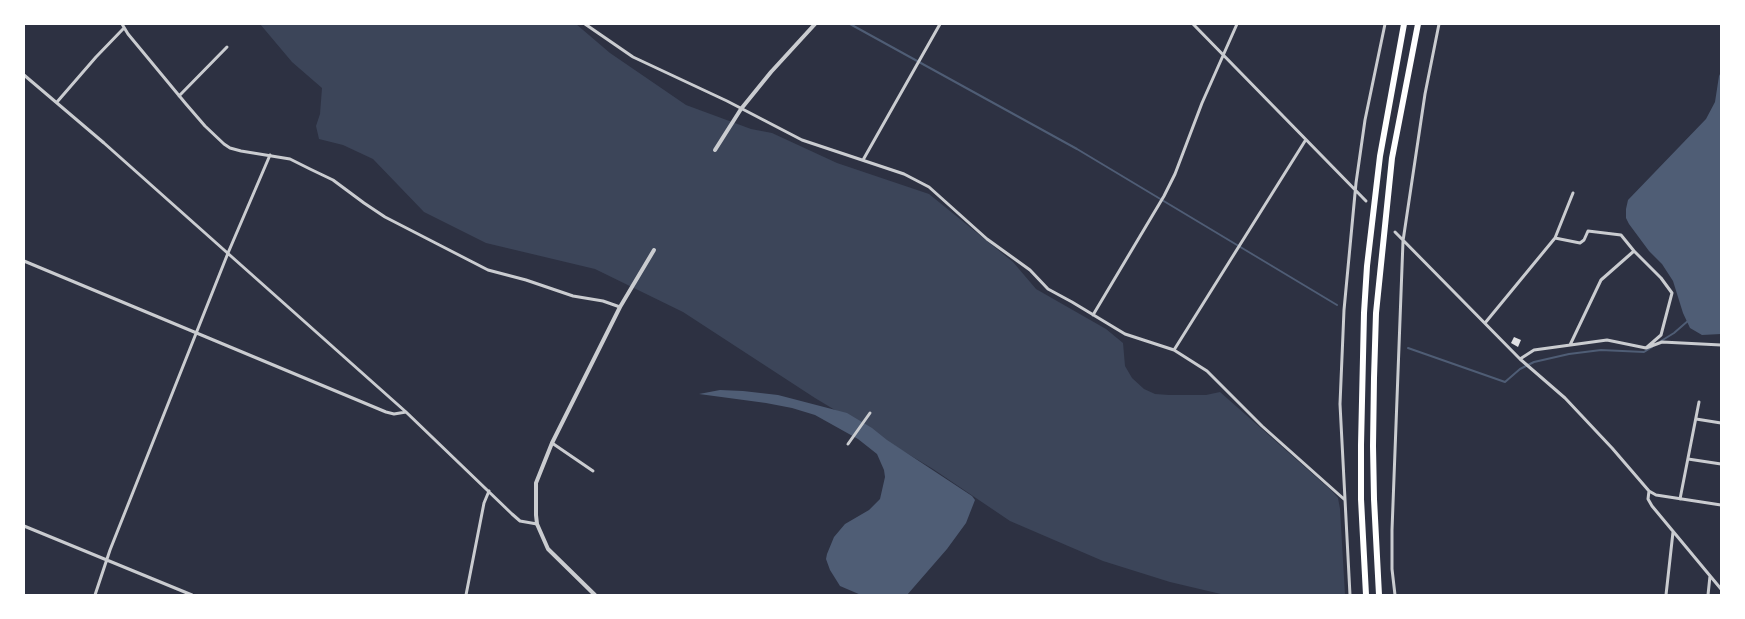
<!DOCTYPE html>
<style>
body{margin:0}
#map{position:relative;width:1745px;height:619px;overflow:hidden;background:#2d3142;font-family:Karla,sans-serif}
canvas{display:block}
.frame{position:absolute;inset:0;border:25px solid #fff;pointer-events:none}
</style>
<div id="map">
<canvas width="1745" height="619"></canvas>
<div class="frame"></div>
</div>
<script>
const c = document.querySelector('canvas').getContext('2d');
c.lineJoin = 'round';
function paint(path, color) {
  c.fillStyle = color;
  c.fill(path, 'evenodd');
}
function shape(rows) {
  const path = new Path2D();
  for (const r of rows) {
    path.moveTo(r[0], r[1]);
    for (let i = 2; i < r.length; i += 2) path.lineTo(r[i], r[i + 1]);
  }
  return path;
}
function stroke(path, color, width, dash) {
  c.strokeStyle = color;
  c.lineWidth = width;
  c.lineCap = dash ? 'butt' : 'round';
  c.setLineDash(dash || []);
  c.stroke(path);
}
paint(shape([
 [260,24,576,24,610,53,686,105,751,129,772,133,837,163,929,194,1013,262,1036,289,1106,329,1123,343,1125,366,1132,378,1144,389,1155,394,1169,395,1206,395,1220,392,1332,491,1338,498,1340,509,1345,595,1225,595,1170,582,1103,561,1010,521,933,469,815,398,683,312,595,269,486,243,424,212,373,159,343,145,319,139,316,126,320,114,322,88,292,62]
]), '#3c4559');
paint(shape([
 [1721,72,1721,334,1702,335,1690,328,1683,313,1673,281,1662,264,1649,251,1629,224,1626,218,1626,209,1628,200,1706,119,1715,102,1719,76],
 [720,390,743,391,778,395,847,413,872,428,887,440,972,496,975,500,966,523,947,549,907,595,861,595,840,586,830,570,826,559,827,554,834,537,845,524,869,510,880,499,885,477,884,470,877,454,858,439,815,415,792,408,766,403,699,394]
]), '#4f5d75');
stroke(shape([
 [850,24,1077,149,1337,305],
 [1661,341,1674,333,1689,320],
 [1408,348,1505,382,1520,369,1534,362,1569,354,1601,350,1644,352,1652,347]
]), '#4f5d75', 2);
paint(shape([
 [1514,337,1521,340,1518,347,1511,343]
]), '#e0e0e3');
stroke(shape([
 [122,24,128,34,186,104,205,126,224,144,230,148,241,151,290,159,310,169,333,180,364,203,385,217,488,270,526,280,573,296,603,301,620,307],
 [585,24,633,57,727,101,802,140,904,174,929,187,987,239,1030,270,1048,289,1072,302,1125,334,1174,350,1207,371,1262,426,1345,500],
 [1193,24,1366,201],
 [24,75,104,143,406,412,512,514,520,521,537,524],
 [179,96,227,47],
 [57,102,96,57,124,28],
 [863,160,940,24],
 [1395,232,1520,359,1565,398,1612,448,1649,491,1648,499,1652,506,1721,589],
 [1555,238,1580,243,1584,240,1588,231,1621,235,1634,251],
 [24,261,386,412,394,414,406,412],
 [1093,315,1164,196,1175,174,1202,103,1237,24],
 [1485,323,1555,238,1573,193],
 [1570,345,1601,280,1634,251,1661,278,1672,293,1661,335,1646,348],
 [1174,350,1305,141],
 [1520,359,1534,350,1607,340,1646,348,1662,342,1721,345],
 [1696,419,1721,423],
 [552,443,593,471],
 [848,444,870,413],
 [1688,459,1721,464],
 [1649,491,1656,495,1721,505],
 [1680,499,1699,402],
 [24,526,192,595],
 [95,595,110,550,228,253,270,155],
 [466,595,484,503,489,491],
 [1350,595,1340,404,1344,310,1356,183,1365,120,1385,24],
 [1395,595,1392,569,1392,530,1403,241,1425,94,1439,24],
 [1666,595,1673,532],
 [1708,595,1710,576]
]), '#caccd0', 3);
stroke(shape([
 [715,150,741,109,771,72,815,24],
 [595,595,548,549,537,524,536,515,536,483,552,443,620,307,654,250]
]), '#caccd0', 4);
stroke(shape([
 [1366,595,1361,499,1361,445,1364,313,1367,266,1380,156,1404,24],
 [1379,595,1374,499,1373,446,1374,378,1376,313,1392,158,1418,24]
]), '#fff', 6);
</script>
